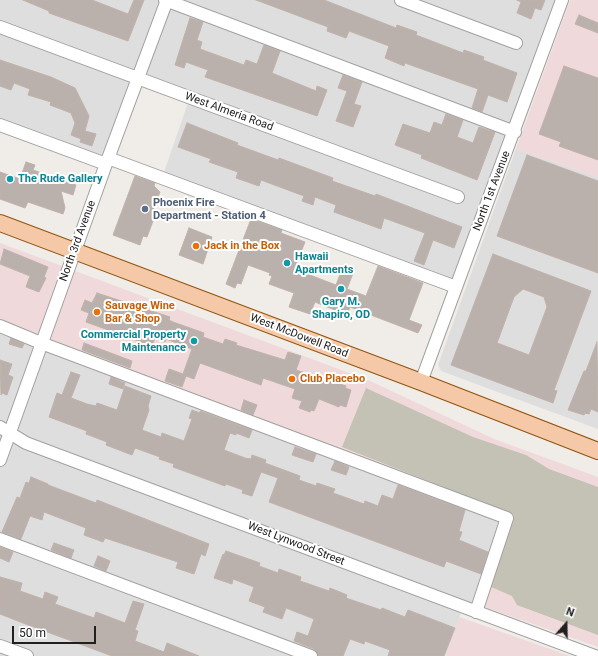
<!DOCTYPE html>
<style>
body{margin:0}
#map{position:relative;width:598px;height:656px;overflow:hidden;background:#f0ece8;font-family:Roboto,sans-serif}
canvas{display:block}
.north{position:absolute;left:546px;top:604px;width:40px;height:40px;-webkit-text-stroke:3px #fff;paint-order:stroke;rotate:20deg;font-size:11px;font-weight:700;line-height:16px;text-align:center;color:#202020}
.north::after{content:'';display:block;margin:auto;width:14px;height:18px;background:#202020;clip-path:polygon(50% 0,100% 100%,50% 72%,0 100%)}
.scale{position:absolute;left:12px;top:626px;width:84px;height:18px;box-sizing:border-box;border:2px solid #202020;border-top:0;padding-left:5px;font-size:12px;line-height:14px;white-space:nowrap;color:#202020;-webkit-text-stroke:3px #fff;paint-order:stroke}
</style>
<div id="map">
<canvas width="598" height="656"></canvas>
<div class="north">N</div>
<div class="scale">50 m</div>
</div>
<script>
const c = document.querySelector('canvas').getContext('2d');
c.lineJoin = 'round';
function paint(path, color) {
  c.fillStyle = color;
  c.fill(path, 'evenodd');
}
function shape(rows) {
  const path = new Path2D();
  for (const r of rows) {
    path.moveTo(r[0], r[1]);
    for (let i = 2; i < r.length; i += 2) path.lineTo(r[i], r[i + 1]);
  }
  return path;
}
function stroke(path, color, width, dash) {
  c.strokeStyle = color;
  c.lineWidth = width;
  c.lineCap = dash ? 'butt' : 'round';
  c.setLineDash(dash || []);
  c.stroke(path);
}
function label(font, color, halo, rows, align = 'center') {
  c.font = font + ' Roboto,sans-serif';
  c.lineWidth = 4;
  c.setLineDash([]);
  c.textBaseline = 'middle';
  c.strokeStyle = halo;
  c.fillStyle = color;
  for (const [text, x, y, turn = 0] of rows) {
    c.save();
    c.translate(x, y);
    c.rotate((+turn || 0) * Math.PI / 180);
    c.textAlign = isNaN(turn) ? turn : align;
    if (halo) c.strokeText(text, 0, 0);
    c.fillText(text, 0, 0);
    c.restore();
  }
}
paint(shape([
 [0,0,562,0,456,287,162,178,190,97,138,80,106,164,0,125],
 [516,149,598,177,598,429,441,371,438,365],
 [0,326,507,518,476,612,463,607,445,656,0,656]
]), '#dedede');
paint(shape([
 [570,0,598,0,598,177,516,149],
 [0,243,368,380,494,439,598,477,598,647,482,606,514,515,0,324],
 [459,617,570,656,445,656]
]), '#efd9db');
paint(shape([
 [366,388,473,437,526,455,549,469,598,487,598,635,517,605,512,596,489,586,514,515,342,447]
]), '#c4c2b4');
const building = shape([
 [23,0,92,0,128,14,134,0,144,0,128,41,49,13,49,11,23,0],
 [256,0,324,0,396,28,397,25,417,32,416,35,463,53,464,50,484,57,483,60,517,73,507,102,488,95,482,112,472,108,478,89,405,63,404,66,385,58,389,46,349,31,346,38,327,31,328,27,256,0],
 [517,0,545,0,541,10,535,8,531,19,517,13,521,2,517,0],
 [579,15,598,23,598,33,575,24,579,15],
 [190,18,203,22,197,40,202,42,200,49,244,65,246,60,257,64,264,45,280,51,272,73,316,91,317,86,327,90,317,116,205,77,208,70,186,62,184,68,175,65,190,18],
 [0,60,51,77,75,88,89,116,85,131,96,134,92,146,80,142,81,139,71,135,75,123,71,113,50,105,51,102,28,95,30,89,14,83,11,90,0,86,0,60],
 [564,66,598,78,598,160,559,146,561,142,539,134,564,66],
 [343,75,362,82,354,104,361,106,353,127,336,121,347,91,338,88,343,75],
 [446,114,463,120,457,137,473,143,479,127,495,132,477,180,421,158,422,155,395,145,403,124,430,133,434,122,442,125,446,114],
 [187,123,238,143,237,145,278,160,279,158,333,178,332,181,375,196,376,194,462,227,454,248,433,240,424,265,414,261,425,233,384,218,381,229,334,212,336,205,315,197,313,205,302,201,304,196,261,180,259,186,236,178,238,172,209,162,211,159,178,147,187,123],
 [527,155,598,181,598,273,497,236,527,155],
 [26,162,35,165,33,170,76,185,73,195,61,191,65,208,63,214,28,202,25,208,0,199,0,172,20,179,26,162],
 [135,176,155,183,154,186,160,192,152,212,156,213,147,237,143,236,140,245,113,235,135,176],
 [251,219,282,230,281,233,305,242,294,269,336,285,344,264,355,268,347,289,366,296,378,266,423,283,409,320,422,325,418,333,350,307,347,315,315,302,310,314,289,307,294,293,269,284,272,276,269,275,270,273,248,265,241,284,237,283,235,288,226,284,251,219],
 [189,228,212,237,203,264,179,255,189,228],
 [4,249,48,267,44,277,46,278,39,292,26,287,30,276,0,264,4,249],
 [493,254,591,291,554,390,557,391,553,403,451,365,493,254],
 [523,289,544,297,547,307,529,355,497,343,514,297,523,289],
 [97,293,170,317,169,320,173,322,204,333,203,337,223,344,225,339,237,343,236,345,285,360,288,352,301,356,296,370,346,386,345,388,351,390,346,407,340,405,339,407,319,399,314,411,311,410,310,412,299,408,302,401,292,398,295,389,263,378,261,385,200,363,194,379,186,376,182,387,165,381,169,369,183,374,192,349,166,339,165,342,155,338,152,346,86,322,89,313,81,310,85,300,92,303,97,293],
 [11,338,24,344,22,348,9,344,11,338],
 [597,342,598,412,591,409,589,414,585,413,584,415,568,410,584,371,586,371,597,342],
 [84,343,132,361,130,368,82,350,84,343],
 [0,360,12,364,8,375,13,377,7,395,2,393,1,395,0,360],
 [71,372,80,375,71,398,87,404,96,406,97,403,117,410,125,386,151,396,148,406,149,410,142,430,161,437,162,433,184,441,192,419,189,418,192,410,200,413,200,411,252,430,249,438,236,433,236,435,230,433,224,450,245,458,251,459,252,455,266,460,265,463,300,476,299,480,316,486,317,483,335,489,333,493,364,504,365,501,378,506,382,495,393,499,398,485,465,510,459,531,462,532,459,540,488,552,481,574,446,561,444,567,269,502,278,478,261,472,252,496,242,493,243,490,226,484,225,486,173,467,174,464,159,459,160,457,135,448,132,455,106,445,107,442,86,434,87,431,49,417,57,393,62,395,71,372],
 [111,377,125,383,123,389,109,384,111,377],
 [244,400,257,405,253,415,241,410,244,400],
 [295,447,316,454,313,462,292,455,295,447],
 [335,461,349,467,346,475,331,470,335,461],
 [31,477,48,484,48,485,96,503,97,500,209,544,205,556,201,554,194,574,176,568,178,562,105,538,103,542,84,535,86,528,44,512,42,520,30,516,21,539,2,532,17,497,20,498,26,482,29,483,31,477],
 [54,543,74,550,71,558,51,550,54,543],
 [0,547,13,552,9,562,0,558,0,547],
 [226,551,260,563,259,566,278,573,279,569,301,577,300,581,329,591,330,588,347,595,346,598,381,610,382,608,405,617,408,610,455,628,444,656,388,656,390,650,365,641,364,644,350,639,343,656,318,656,314,649,294,641,297,632,308,636,314,619,286,608,282,619,263,612,265,607,249,601,254,587,233,579,232,584,214,578,223,554,224,555,226,551],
 [98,556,110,561,106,571,94,566,98,556],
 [0,577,22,583,20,591,43,599,45,592,58,597,55,604,94,618,96,612,125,623,133,601,144,604,135,630,138,631,135,641,164,652,167,643,199,656,112,656,23,623,0,614,0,577]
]);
paint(building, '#bab1ad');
stroke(building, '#c1b2ab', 1);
const minor = shape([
 [165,0,515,132],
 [401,0,516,43],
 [0,27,458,197],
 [0,125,106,164],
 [108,158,456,287],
 [0,326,41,343,507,518,476,612],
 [421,382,562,0],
 [0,427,26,443,595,656],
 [0,460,106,164,167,0],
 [0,539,311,656],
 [0,646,27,656]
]);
const major = shape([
 [0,223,421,382,598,451]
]);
stroke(minor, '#a1a1a1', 14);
stroke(major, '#91530c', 18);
stroke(minor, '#fff', 12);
stroke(major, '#f5c9a8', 16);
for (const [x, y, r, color] of [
 [10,179,4,"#0f9aa8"],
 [145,209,4,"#5c6f8a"],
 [196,246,4,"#e8710a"],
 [287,263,4,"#0f9aa8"],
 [341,289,4,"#0f9aa8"],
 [97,312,4,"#e8710a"],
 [194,341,4,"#0f9aa8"],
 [292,379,4,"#e8710a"]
]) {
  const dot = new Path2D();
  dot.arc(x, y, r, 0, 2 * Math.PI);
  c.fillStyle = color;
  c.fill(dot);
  stroke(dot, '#fff', 1.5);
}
label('11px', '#202020', '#fff', [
 ["West Almeria Road",229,112,20],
 ["North 1st Avenue",492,191,-69],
 ["North 3rd Avenue",78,241,-70],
 ["West McDowell Road",299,336,21],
 ["West Lynwood Street",296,544,21]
]);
label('bold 11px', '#0d838f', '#fff', [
 ["The Rude Gallery",18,179],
 ["Hawaii",295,257],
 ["Apartments",295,270],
 ["Gary M.",341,302,"center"],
 ["Shapiro, OD",341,315,"center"],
 ["Commercial Property",186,335,"right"],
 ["Maintenance",186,348,"right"]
], 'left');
label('bold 11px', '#4e5e75', '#fff', [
 ["Phoenix Fire",153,203],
 ["Department - Station 4",153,216]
], 'left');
label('bold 11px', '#c56008', '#fff', [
 ["Jack in the Box",204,246],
 ["Sauvage Wine",105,306],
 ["Bar & Shop",105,319],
 ["Club Placebo",300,379]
], 'left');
</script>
